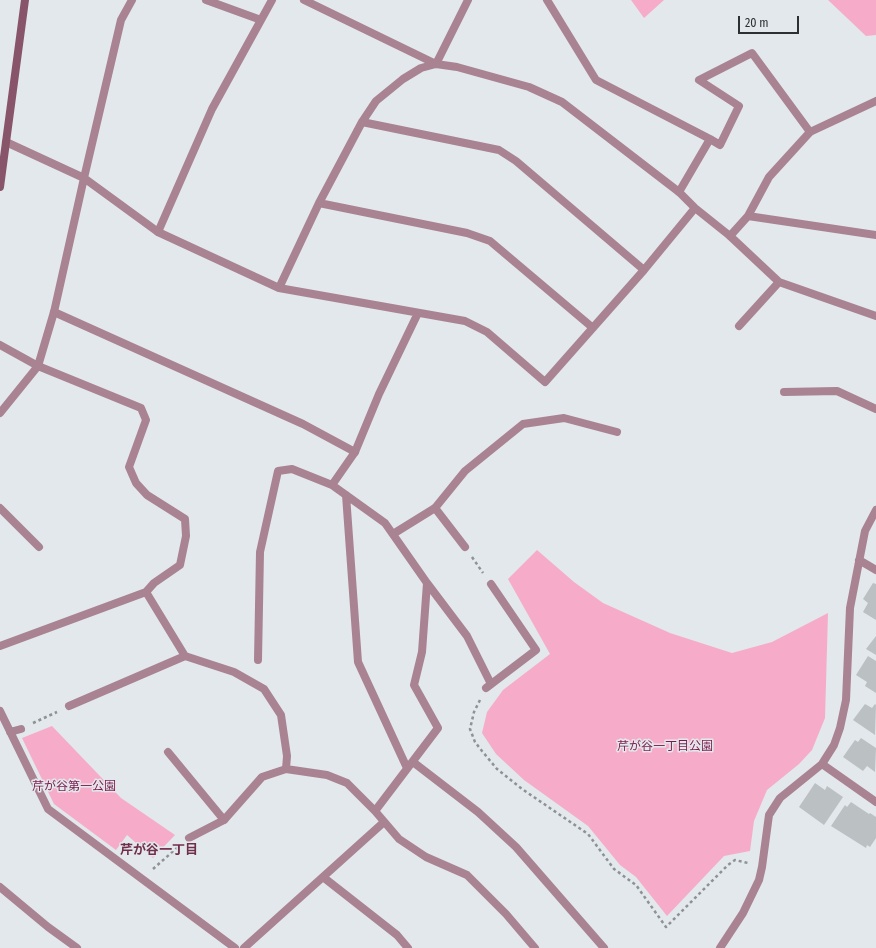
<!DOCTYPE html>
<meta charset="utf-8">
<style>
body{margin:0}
#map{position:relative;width:876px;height:948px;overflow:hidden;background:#e2e8eb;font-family:"Fira Sans Condensed",sans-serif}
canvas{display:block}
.scale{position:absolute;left:738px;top:16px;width:61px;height:18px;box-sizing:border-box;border:2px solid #2d3031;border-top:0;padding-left:5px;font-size:12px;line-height:14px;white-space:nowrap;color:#2d3031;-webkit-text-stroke:3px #e2e8eb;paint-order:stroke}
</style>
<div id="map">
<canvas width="876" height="948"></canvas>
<div class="scale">20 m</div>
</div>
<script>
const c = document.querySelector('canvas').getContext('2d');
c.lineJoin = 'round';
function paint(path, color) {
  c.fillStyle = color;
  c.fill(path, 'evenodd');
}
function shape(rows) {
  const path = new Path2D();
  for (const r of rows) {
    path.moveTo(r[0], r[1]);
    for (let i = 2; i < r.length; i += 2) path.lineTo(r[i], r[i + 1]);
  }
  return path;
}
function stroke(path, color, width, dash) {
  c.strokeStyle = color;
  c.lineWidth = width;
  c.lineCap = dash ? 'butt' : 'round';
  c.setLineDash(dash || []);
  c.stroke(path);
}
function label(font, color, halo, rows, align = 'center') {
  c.font = font + ' "Fira Sans Condensed","Noto Sans JP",sans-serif';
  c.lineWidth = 3;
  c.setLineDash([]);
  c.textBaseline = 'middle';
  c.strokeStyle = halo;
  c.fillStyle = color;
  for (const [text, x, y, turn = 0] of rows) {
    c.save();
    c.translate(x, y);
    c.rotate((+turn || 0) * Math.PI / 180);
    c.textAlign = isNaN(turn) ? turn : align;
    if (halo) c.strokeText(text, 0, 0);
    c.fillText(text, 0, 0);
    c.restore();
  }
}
paint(shape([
 [631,0,664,0,644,18],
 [828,0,876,0,876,35,866,36],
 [537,550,574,582,603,603,670,633,732,653,772,642,828,613,825,718,812,750,799,764,767,790,754,821,750,851,724,856,667,916,636,877,620,865,588,826,524,780,496,754,482,733,487,712,503,690,550,654,508,579],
 [52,726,121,798,175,835,153,858,127,835,116,850,54,804,22,738]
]), '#f6acc9');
paint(shape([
 [873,583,876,584,876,620,863,612,868,603,863,599],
 [876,636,876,655,866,649],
 [868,656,876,661,876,693,865,686,867,682,856,675],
 [865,704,872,708,875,704,876,705,875,735,853,720],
 [861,738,876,748,875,772,867,766,863,771,843,757,855,740,858,742],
 [815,783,825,790,827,786,843,797,824,825,799,807],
 [851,802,869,814,870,813,876,817,876,838,870,847,867,845,866,848,831,826,845,805,847,807]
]), '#bbc0c3');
stroke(shape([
 [472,557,483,573],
 [480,700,474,712,470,729,475,742,482,751,497,769,522,789,588,834,614,869,636,885,666,927,728,865,735,860,748,863],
 [33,723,57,712],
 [153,869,179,846]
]), '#8d9294', 2.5, [3, 3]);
stroke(shape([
 [206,0,261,20],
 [304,0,436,64,468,0],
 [547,0,596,80,710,139,679,192],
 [710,139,720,145,739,106,699,80,752,53,810,132],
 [158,232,212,109,272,0],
 [730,236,779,282,876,316],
 [54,312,303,424,355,452],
 [739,326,779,282],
 [784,392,837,391,876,409],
 [435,508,465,547],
 [168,752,224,820]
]), '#a98391', 8);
stroke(shape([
 [362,122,499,150,516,161,644,270],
 [6,142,84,178,158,232,279,288,465,321,487,332,545,382,644,270,695,208],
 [319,203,467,233,490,241,593,328],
 [748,216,769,177,810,132,876,101],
 [279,288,319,203,362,122,376,101,403,79,421,68,436,64,457,67,529,87,562,102,679,192,695,208,730,236,748,216,876,235],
 [0,345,38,366,141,408,146,420,129,467,136,483,147,495,185,519,186,536,180,565,154,583,146,592],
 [0,413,38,366,54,312,84,178,121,20,132,0],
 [332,485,355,452,379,394,418,313],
 [346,495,358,662,407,768],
 [0,508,39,547],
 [393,534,435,508,465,471,523,424,564,418,617,432],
 [859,560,876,570],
 [427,583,467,636,491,684],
 [0,646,146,592,185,656],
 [258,660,260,552,278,471,292,469,332,485,385,523,427,583,422,652,414,685,438,728,375,811],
 [486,688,536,650,491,584],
 [69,706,185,656,234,672,264,689,281,715,287,756,286,769],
 [0,711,48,809,235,948],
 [10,732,21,729],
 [413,762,478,812,516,847,604,948],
 [822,764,876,802],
 [189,838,224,820,262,777,286,769,327,775,347,783,375,811,399,839,426,857,467,875,506,914,535,948],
 [323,877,397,935,408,948],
 [0,887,48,927,77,948],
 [244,948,384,822],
 [720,948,743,913,759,880,762,867,769,815,780,798,822,764,834,745,840,728,846,700,850,608,865,531,876,510]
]), '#a98391', 8);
stroke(shape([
 [0,187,25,0]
]), '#885469', 8);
label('12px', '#7e1b4e', '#e2e8eb', [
 ["芹が谷一丁目公園",665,747],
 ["芹が谷第一公園",74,787]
]);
label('bold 13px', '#712e4c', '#e2e8eb', [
 ["芹が谷一丁目",159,850]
]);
</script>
